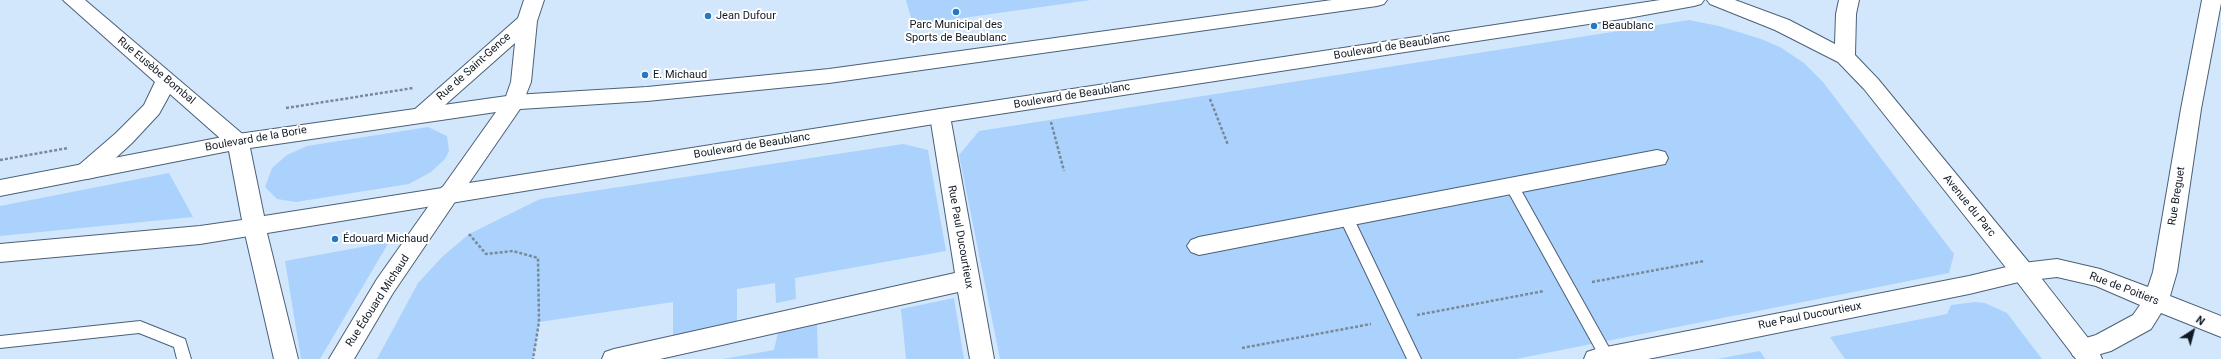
<!DOCTYPE html>
<meta charset="utf-8">
<style>
body{margin:0}
#map{position:relative;width:2221px;height:359px;overflow:hidden;background:#d3e7fc;font-family:Roboto,sans-serif}
canvas{display:block}
.north{position:absolute;left:2173px;top:311px;width:40px;height:40px;-webkit-text-stroke:3px #fff;paint-order:stroke;rotate:36deg;font-size:11px;font-weight:700;line-height:16px;text-align:center;color:#111a24}
.north::after{content:'';display:block;margin:auto;width:14px;height:18px;background:#111a24;clip-path:polygon(50% 0,100% 100%,50% 72%,0 100%)}
</style>
<div id="map">
<canvas width="2221" height="359"></canvas>
<div class="north">N</div>
</div>
<script>
const c = document.querySelector('canvas').getContext('2d');
c.lineJoin = 'round';
function paint(path, color) {
  c.fillStyle = color;
  c.fill(path, 'evenodd');
}
function shape(rows) {
  const path = new Path2D();
  for (const r of rows) {
    path.moveTo(r[0], r[1]);
    for (let i = 2; i < r.length; i += 2) path.lineTo(r[i], r[i + 1]);
  }
  return path;
}
function stroke(path, color, width, dash) {
  c.strokeStyle = color;
  c.lineWidth = width;
  c.lineCap = dash ? 'butt' : 'round';
  c.setLineDash(dash || []);
  c.stroke(path);
}
function label(font, color, halo, rows, align = 'center') {
  c.font = font + ' Roboto,sans-serif';
  c.lineWidth = 4;
  c.setLineDash([]);
  c.textBaseline = 'middle';
  c.strokeStyle = halo;
  c.fillStyle = color;
  for (const [text, x, y, turn = 0] of rows) {
    c.save();
    c.translate(x, y);
    c.rotate((+turn || 0) * Math.PI / 180);
    c.textAlign = isNaN(turn) ? turn : align;
    if (halo) c.strokeText(text, 0, 0);
    c.fillText(text, 0, 0);
    c.restore();
  }
}
paint(shape([
 [906,0,1091,0,913,25],
 [1689,20,1719,26,1761,39,1780,47,1804,63,1823,82,1954,254,1949,273,1516,359,1000,359,959,155,979,131],
 [428,127,447,136,449,151,445,159,431,172,409,184,296,202,277,199,265,187,272,168,287,155,307,146],
 [903,144,928,150,946,251,795,278,796,299,776,303,775,283,737,289,737,331,673,346,673,302,539,322,533,359,377,359,418,283,442,257,469,234,540,199],
 [169,173,193,217,0,236,0,206],
 [389,242,320,359,301,359,285,261],
 [954,298,964,359,906,359,901,309],
 [1975,302,1985,303,2007,313,2042,359,1845,359,1830,337,1947,314,1951,305],
 [817,324,818,358,723,359,774,350,778,332],
 [1760,351,1765,359,1717,359]
]), '#aad2fd');
const service = shape([
 [1512,181,1517,183,1612,353,1613,359,1601,359,1505,186,1507,183,1512,181],
 [1346,212,1351,213,1353,217,1421,359,1407,359,1339,217,1341,213,1346,212],
 [140,321,185,339,191,359,177,359,174,347,139,333,0,348,0,336,140,321]
]);
const minor = shape([
 [2202,0,2221,0,2221,3,2201,109,2177,272,2170,296,2221,316,2221,337,2161,313,2151,329,2111,351,2083,359,2073,356,2070,349,2073,342,2096,335,2133,315,2140,305,2096,286,2057,277,2023,281,1969,294,1648,359,1584,359,1587,352,1596,349,1969,276,2023,263,2057,259,2100,269,2148,287,2153,272,2181,109,2202,0],
 [940,109,947,111,950,116,994,359,970,359,958,292,660,359,602,359,605,352,614,349,955,273,930,116,933,111,940,109],
 [1657,150,1665,152,1668,158,1665,164,1199,255,1191,252,1187,246,1191,240,1199,237,1657,150],
 [450,185,458,187,461,193,393,293,354,359,329,359,377,279,442,187,450,185],
 [254,216,262,219,265,225,298,359,274,359,243,225,246,219,254,216]
]);
const tertiary = shape([
 [63,0,85,0,246,137,249,142,246,147,238,150,230,147,170,94,159,114,132,143,95,177,87,179,79,177,76,171,79,165,116,133,144,105,155,82,63,0],
 [524,0,544,0,537,21,531,82,521,107,514,109,507,107,504,102,511,82,515,43,428,120,421,122,414,120,411,115,414,110,518,18,524,0]
]);
const secondary = shape([
 [1707,0,1735,0,1789,20,1835,44,1836,14,1839,0,1859,0,1856,14,1855,55,1878,79,2031,265,2099,352,2102,359,2076,359,2015,279,1864,89,1838,62,1775,30,1710,4,1707,0]
]);
const primary = shape([
 [1332,0,1387,0,1384,4,1377,6,829,83,647,101,520,109,469,183,940,109,1660,0,1704,0,1701,4,1694,6,1628,18,940,123,200,244,0,262,0,244,200,226,242,220,229,151,0,196,0,180,238,134,514,95,647,87,829,69,1332,0],
 [496,112,442,188,264,216,250,148,496,112]
]);
stroke(service, '#4b6077', 2);
stroke(minor, '#4b6077', 2);
stroke(tertiary, '#4b6077', 2);
stroke(secondary, '#4b6077', 2);
stroke(primary, '#4b6077', 2);
stroke(shape([
 [1210,99,1228,145],
 [286,108,413,88],
 [1051,122,1064,171],
 [0,160,68,148],
 [469,234,486,254,513,251,538,258,539,322,533,359],
 [1592,282,1704,261],
 [1417,315,1544,291],
 [1242,348,1371,324]
]), '#7a8999', 2.5, [3, 2]);
paint(service, '#fff');
paint(minor, '#fff');
paint(tertiary, '#fff');
paint(secondary, '#fff');
paint(primary, '#fff');
for (const [x, y, r, color] of [
 [956,12,4,"#2479c7"],
 [708,16,4,"#2479c7"],
 [1594,26,4,"#2479c7"],
 [645,75,4,"#2479c7"],
 [335,239,4,"#2479c7"]
]) {
  const dot = new Path2D();
  dot.arc(x, y, r, 0, 2 * Math.PI);
  c.fillStyle = color;
  c.fill(dot);
  stroke(dot, '#fff', 1.5);
}
label('11px', '#111a24', '#fff', [
 ["Jean Dufour",716,16],
 ["Parc Municipal des",956,25,"center"],
 ["Sports de Beaublanc",956,38,"center"],
 ["Beaublanc",1602,26],
 ["E. Michaud",653,75],
 ["Édouard Michaud",343,239]
], 'left');
label('11px', '#111a24', '#fff', [
 ["Boulevard de Beaublanc",1392,47,-9],
 ["Rue de Saint-Gence",474,67,-42],
 ["Rue Eusèbe Bombal",156,71,40],
 ["Boulevard de Beaublanc",1072,96,-9],
 ["Boulevard de la Borie",256,139,-10],
 ["Boulevard de Beaublanc",752,146,-9],
 ["Rue Breguet",2177,196,-81],
 ["Avenue du Parc",1969,206,51],
 ["Rue Paul Ducourtieux",960,237,80],
 ["Rue de Poitiers",2124,289,21],
 ["Rue Édouard Michaud",378,301,-57],
 ["Rue Paul Ducourtieux",1810,316,-11]
]);
</script>
